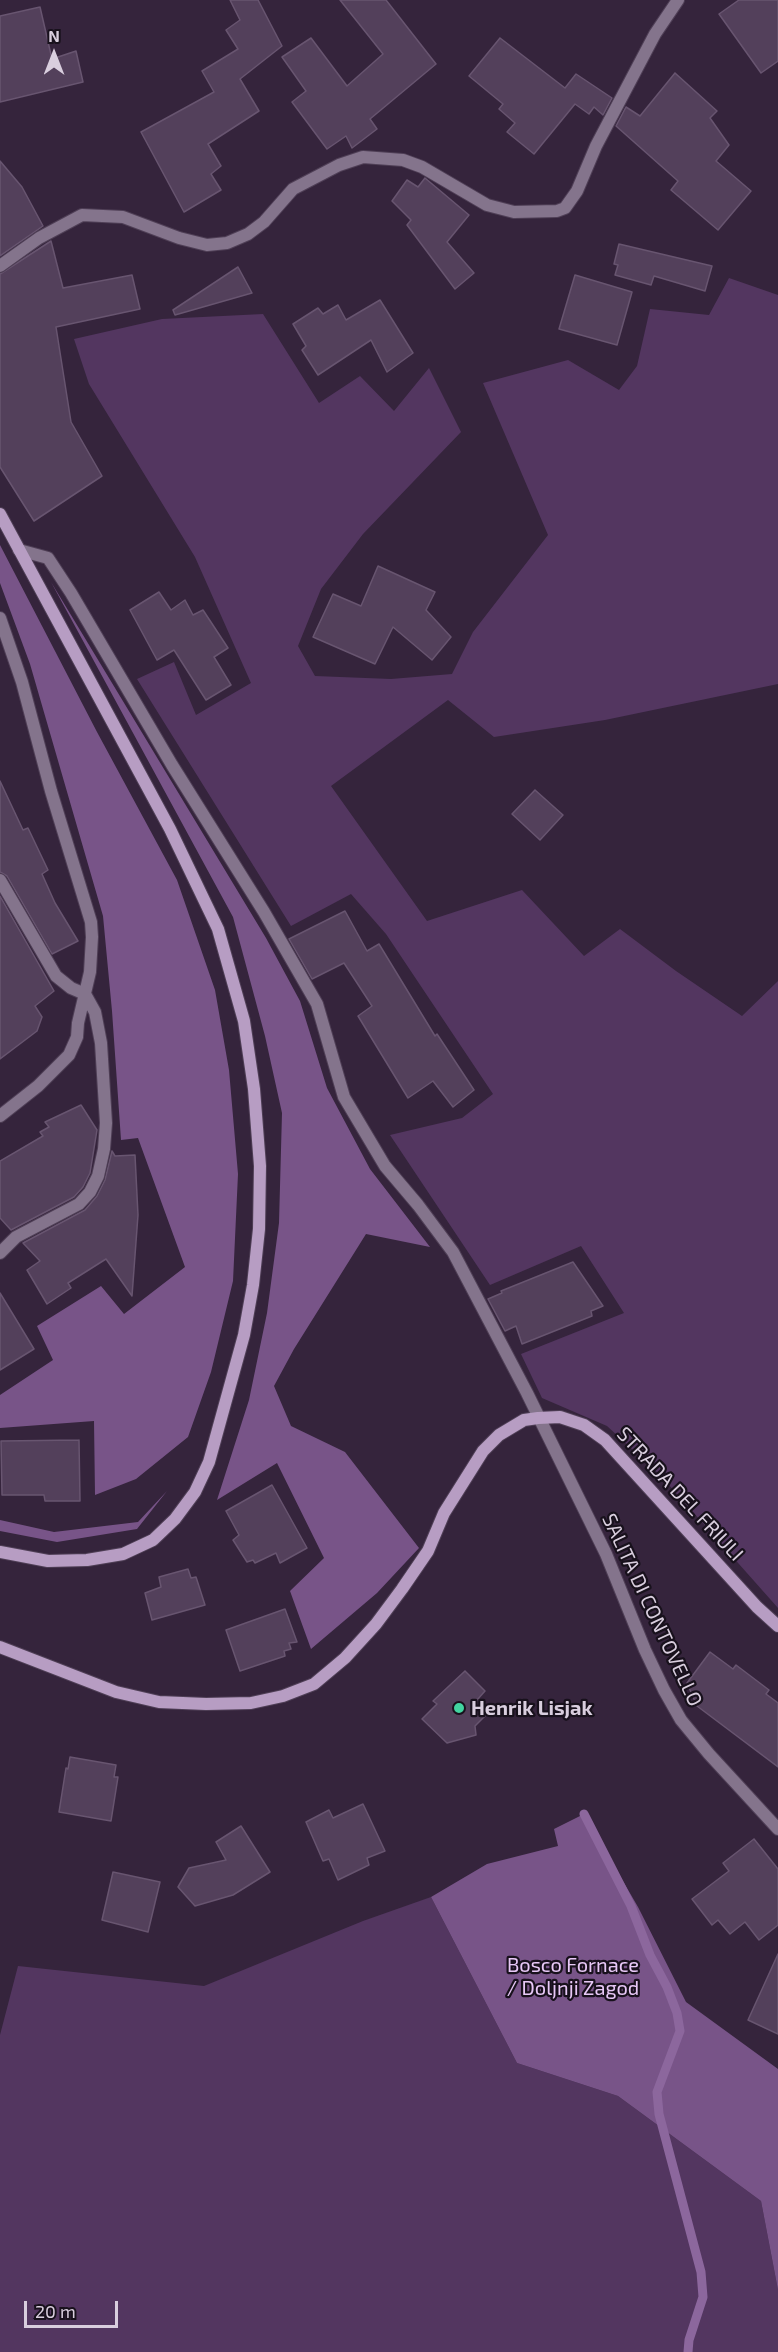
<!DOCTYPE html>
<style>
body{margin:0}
#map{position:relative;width:778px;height:2352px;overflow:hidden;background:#35243c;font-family:"Exo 2",sans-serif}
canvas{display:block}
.north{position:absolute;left:24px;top:24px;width:60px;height:60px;-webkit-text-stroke:4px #18111c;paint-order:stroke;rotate:0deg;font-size:16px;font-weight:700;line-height:24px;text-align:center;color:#d9cede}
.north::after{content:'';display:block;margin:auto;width:21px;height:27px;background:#d9cede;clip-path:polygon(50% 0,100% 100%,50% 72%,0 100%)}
.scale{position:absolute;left:24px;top:2301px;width:94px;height:27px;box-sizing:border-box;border:3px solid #d9cede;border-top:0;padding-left:8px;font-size:18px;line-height:21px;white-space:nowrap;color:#d9cede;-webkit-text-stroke:4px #18111c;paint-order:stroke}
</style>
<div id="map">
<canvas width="778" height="2352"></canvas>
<div class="north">N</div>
<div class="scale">20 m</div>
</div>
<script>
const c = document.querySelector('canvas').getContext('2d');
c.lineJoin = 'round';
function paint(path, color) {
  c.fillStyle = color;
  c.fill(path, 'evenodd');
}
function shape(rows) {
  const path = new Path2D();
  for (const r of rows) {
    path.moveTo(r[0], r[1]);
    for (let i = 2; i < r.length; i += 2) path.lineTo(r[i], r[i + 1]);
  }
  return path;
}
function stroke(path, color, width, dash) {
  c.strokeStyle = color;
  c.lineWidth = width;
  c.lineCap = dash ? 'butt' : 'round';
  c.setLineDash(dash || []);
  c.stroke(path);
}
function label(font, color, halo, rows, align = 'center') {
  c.font = font + ' "Exo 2",sans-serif';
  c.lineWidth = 4.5;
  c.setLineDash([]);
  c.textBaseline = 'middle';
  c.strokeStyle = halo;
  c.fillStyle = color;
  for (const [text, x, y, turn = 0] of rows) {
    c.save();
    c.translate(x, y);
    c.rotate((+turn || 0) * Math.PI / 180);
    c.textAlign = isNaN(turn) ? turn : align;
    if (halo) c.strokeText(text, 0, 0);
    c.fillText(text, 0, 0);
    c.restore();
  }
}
paint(shape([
 [729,278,778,295,778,684,605,720,494,737,448,700,331,786,427,921,522,890,584,956,620,929,676,971,742,1016,778,981,778,1608,660,1475,607,1426,542,1398,521,1354,624,1313,581,1246,490,1285,390,1135,462,1118,493,1094,386,934,351,894,291,926,137,679,174,662,196,715,251,683,195,557,89,384,74,339,162,319,263,314,319,403,360,376,394,411,429,368,461,432,363,534,321,589,298,646,315,676,391,679,452,674,473,632,548,535,483,383,568,360,619,390,637,366,650,309,709,315],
 [431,1897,517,2063,618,2096,761,2201,778,2290,778,2352,0,2352,0,2035,18,1966,204,1986,363,1921]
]), '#533660');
paint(shape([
 [0,545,97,732,177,880,215,990,229,1070,238,1174,233,1281,211,1372,188,1437,136,1479,95,1495,94,1421,0,1428,0,1395,53,1360,37,1326,101,1286,124,1314,185,1267,138,1138,121,1140,112,1011,103,916,30,664,0,583],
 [51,582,266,938,300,1001,327,1088,370,1169,430,1247,366,1234,294,1349,274,1386,291,1426,345,1452,419,1548,377,1593,311,1649,290,1591,324,1558,277,1463,217,1500,249,1400,267,1313,279,1223,282,1113,265,1036,233,917],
 [167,1491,137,1529,57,1542,0,1531,0,1520,54,1532,138,1522],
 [584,1814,638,1907,686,2002,778,2069,778,2290,761,2201,618,2096,517,2063,431,1897,487,1864,558,1846,554,1829]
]), '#785488');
stroke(shape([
 [584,1814,631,1906,650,1955,667,1987,677,2013,680,2031,657,2092,659,2114,701,2272,703,2297,689,2340,688,2352]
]), '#8c679d', 9);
const building = shape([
 [230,0,258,0,282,46,240,79,259,111,208,144,221,166,211,174,221,190,184,212,141,132,214,92,202,71,238,49,226,30,240,20,230,0],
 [340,0,386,0,436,64,370,119,377,129,352,148,346,136,327,149,292,102,306,91,282,57,311,38,347,86,383,54,340,0],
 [739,0,778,0,778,61,761,73,719,14,739,0],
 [40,7,52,59,76,51,83,82,0,102,0,16,40,7],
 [500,38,565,88,576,74,612,98,603,115,594,107,589,114,575,104,534,154,507,132,515,123,499,109,503,104,469,76,500,38],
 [675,73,717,111,710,118,729,145,716,161,751,191,718,230,671,190,678,181,616,126,626,107,640,116,675,73],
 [0,161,22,187,43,226,0,256,0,161],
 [425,178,469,215,447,242,474,273,455,289,407,225,411,220,392,201,407,180,418,187,425,178],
 [51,241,63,288,132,275,140,309,56,327,71,422,102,476,34,521,0,467,0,274,51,241],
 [619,244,712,266,705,291,654,276,651,285,615,275,618,265,614,264,619,244],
 [238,267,252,293,175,315,173,310,238,267],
 [575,275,632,292,617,345,559,329,575,275],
 [380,300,413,353,387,372,371,340,318,375,302,350,306,346,293,324,318,308,323,314,338,305,346,320,380,300],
 [378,566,435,592,426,610,451,637,432,660,393,627,375,664,313,637,333,594,361,606,378,566],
 [159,592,171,610,185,600,193,615,203,610,228,648,214,657,231,685,206,700,174,650,157,660,130,610,159,592],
 [0,781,23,830,28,828,48,870,42,874,55,903,78,941,52,954,7,876,0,872,0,781],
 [535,790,563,815,540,840,512,814,535,790],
 [0,896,54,991,35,1006,42,1017,37,1031,0,1059,0,896],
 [345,911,367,951,379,944,435,1036,437,1034,474,1090,453,1107,433,1081,408,1098,358,1016,372,1006,344,963,312,979,289,939,345,911],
 [81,1105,97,1130,90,1173,83,1187,74,1197,11,1230,0,1218,0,1161,43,1136,40,1132,49,1127,45,1122,81,1105],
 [112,1151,115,1156,135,1155,138,1215,132,1296,106,1259,68,1283,71,1288,47,1304,27,1270,40,1261,23,1243,85,1210,97,1196,105,1180,112,1151],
 [573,1262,603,1306,591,1311,592,1316,522,1344,516,1326,505,1331,488,1299,502,1293,501,1291,573,1262],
 [0,1293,34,1349,0,1370,0,1293],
 [79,1440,80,1501,45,1501,44,1495,2,1495,1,1441,79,1440],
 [272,1485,307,1548,280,1563,276,1553,255,1563,253,1560,247,1562,233,1540,239,1535,226,1511,272,1485],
 [188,1569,191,1578,196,1577,205,1605,152,1620,145,1593,161,1587,159,1577,188,1569],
 [285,1609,297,1642,289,1643,291,1649,284,1651,285,1656,240,1671,226,1630,285,1609],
 [710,1652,733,1669,736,1665,769,1690,766,1694,778,1703,778,1767,697,1706,687,1683,710,1652],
 [465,1671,485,1691,477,1700,489,1712,475,1726,476,1735,447,1743,422,1719,437,1704,433,1701,465,1671],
 [70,1757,116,1765,114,1777,118,1777,111,1821,59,1812,66,1768,68,1769,70,1757],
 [363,1804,385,1851,367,1858,369,1865,338,1880,329,1859,323,1861,306,1822,329,1810,333,1818,363,1804],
 [241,1826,270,1872,233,1895,195,1906,178,1887,189,1868,226,1860,216,1842,241,1826],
 [754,1839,778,1869,778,1925,759,1940,745,1922,730,1934,718,1920,712,1925,692,1899,729,1871,723,1863,754,1839],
 [113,1872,160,1882,148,1932,102,1920,113,1872],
 [778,1954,778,2034,748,2020,778,1954]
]);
paint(building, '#53405b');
stroke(building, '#685570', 1.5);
const street = shape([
 [0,266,39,238,82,215,123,217,179,238,207,245,227,243,248,234,264,222,293,189,339,165,363,157,403,160,422,167,487,205,514,212,557,211,565,208,577,191,596,146,655,34,678,0],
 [19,550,48,558,71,593,172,765,264,912,317,1004,344,1097,385,1166,418,1205,453,1252,527,1393,606,1554,645,1650,664,1690,681,1720,709,1754,778,1829],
 [0,618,22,682,51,791,91,922,92,937,90,972,78,1023,77,1037,69,1055,38,1086,0,1116],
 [0,880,56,976,71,988,85,994,95,1012,101,1043,106,1123,104,1149,98,1176,90,1192,79,1204,16,1237,0,1253]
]);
const secondary = shape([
 [0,514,170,829,218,929,244,1021,254,1089,260,1166,259,1229,253,1285,244,1335,209,1462,195,1492,175,1519,153,1540,123,1554,87,1560,48,1561,0,1552],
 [0,1647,116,1692,159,1702,206,1704,251,1703,283,1696,314,1684,345,1658,376,1624,402,1589,428,1551,444,1513,483,1451,499,1435,524,1420,538,1418,560,1417,584,1425,605,1440,757,1607,778,1626]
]);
stroke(street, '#4f3f56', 14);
stroke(secondary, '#4f3f56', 14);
stroke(street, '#84748c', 12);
stroke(secondary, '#b79dc3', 12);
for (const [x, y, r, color] of [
 [459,1708,6,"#42d4a0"]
]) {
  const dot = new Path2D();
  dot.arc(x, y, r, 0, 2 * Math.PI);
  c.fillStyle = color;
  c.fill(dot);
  stroke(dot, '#18111c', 2);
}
label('20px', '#d9cede', '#18111c', [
 ["STRADA DEL FRIULI",680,1494,47],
 ["SALITA DI CONTOVELLO",652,1610,65]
]);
label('bold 20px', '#d9cede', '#18111c', [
 ["Henrik Lisjak",471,1708]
], 'left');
label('20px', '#e8c8f7', '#18111c', [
 ["Bosco Fornace",573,1965],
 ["/ Doljnji Zagod",573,1988]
]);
</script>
